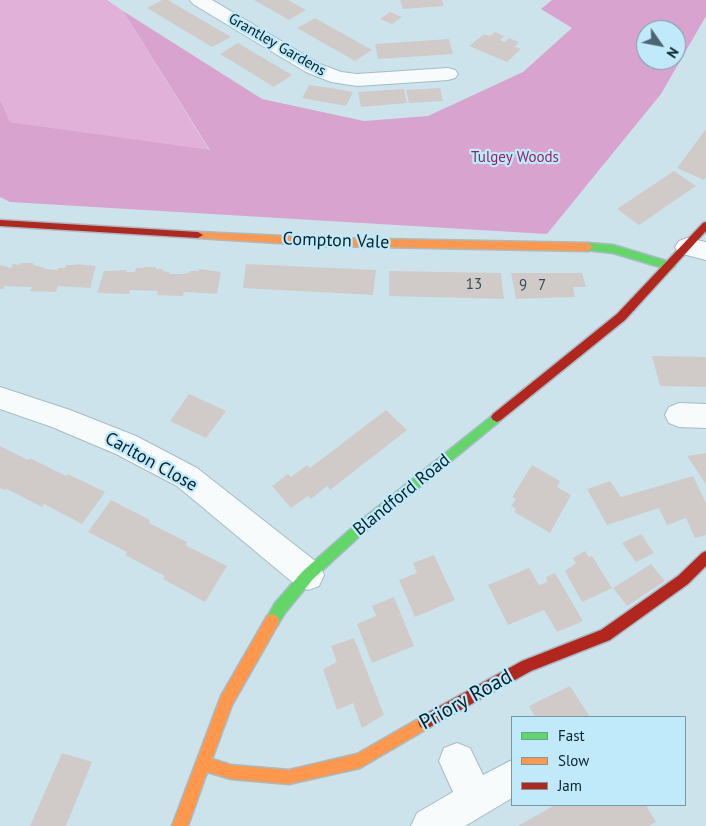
<!DOCTYPE html>
<style>
body{margin:0}
#map{position:relative;width:706px;height:826px;overflow:hidden;background:#cde3ec;font-family:"PT Sans",sans-serif}
canvas{display:block}
.legend{position:absolute;left:511px;top:716px;width:175px;height:90px;box-sizing:border-box;background:#c0e9f9;border:1px solid #759aa7;margin:0;padding:6px 9px;list-style:none;font-size:15px;color:#05232d}
.legend li{display:flex;align-items:center;gap:10px;height:25px}
.legend b{width:25px;border:1px solid #759aa7}
.north{position:absolute;left:636px;top:20px;width:50px;height:50px;box-sizing:border-box;background:#c0e9f9;border:1px solid #759aa7;border-radius:50%;rotate:123deg;font-size:14px;font-weight:700;line-height:20px;text-align:center;color:#05232d}
.north::after{content:'';display:block;margin:auto;width:18px;height:22px;background:#4b6670;clip-path:polygon(50% 0,100% 100%,50% 72%,0 100%)}
</style>
<div id="map">
<canvas width="706" height="826"></canvas>
<ul class="legend">
<li><b style="height:6px;background:#63d668"></b>Fast</li>
<li><b style="height:6px;background:#ff974d"></b>Slow</li>
<li><b style="height:6px;background:#b3261e"></b>Jam</li>
</ul>
<div class="north">N</div>
</div>
<script>
const c = document.querySelector('canvas').getContext('2d');
c.lineJoin = 'round';
function paint(path, color) {
  c.fillStyle = color;
  c.fill(path, 'evenodd');
}
function shape(rows) {
  const path = new Path2D();
  for (const r of rows) {
    path.moveTo(r[0], r[1]);
    for (let i = 2; i < r.length; i += 2) path.lineTo(r[i], r[i + 1]);
  }
  return path;
}
function stroke(path, color, width, dash) {
  c.strokeStyle = color;
  c.lineWidth = width;
  c.lineCap = dash ? 'butt' : 'round';
  c.setLineDash(dash || []);
  c.stroke(path);
}
function label(font, color, halo, rows, align = 'center') {
  c.font = font + ' "PT Sans",sans-serif';
  c.lineWidth = 4.5;
  c.setLineDash([]);
  c.textBaseline = 'middle';
  c.strokeStyle = halo;
  c.fillStyle = color;
  for (const [text, x, y, turn = 0] of rows) {
    c.save();
    c.translate(x, y);
    c.rotate((+turn || 0) * Math.PI / 180);
    c.textAlign = isNaN(turn) ? turn : align;
    if (halo) c.strokeText(text, 0, 0);
    c.fillText(text, 0, 0);
    c.restore();
  }
}
paint(shape([
 [0,0,107,0,123,11,210,151,10,122,0,99]
]), '#e2b1d9');
paint(shape([
 [552,0,706,0,706,16,661,94,547,234,10,202,0,197,0,99,10,122,210,150,123,11,262,99,364,121,428,116,523,72,572,28,541,9],
 [646,30,676,30,676,60,646,60]
]), '#d9a3cf');
paint(shape([
 [162,0,168,0,231,37,212,47,147,8],
 [254,0,288,0,306,10,289,20],
 [400,0,442,0,444,6,403,9],
 [390,12,402,17,392,24,380,19],
 [315,18,331,27,372,50,355,61,297,28],
 [495,32,504,36,500,40,505,42,509,38,519,42,514,47,521,49,507,62,469,46,484,34,490,36],
 [449,39,453,54,378,59,375,44],
 [238,43,292,75,274,87,220,54],
 [309,85,331,88,353,92,346,106,302,98],
 [440,88,443,101,409,103,406,90],
 [404,89,407,103,361,107,358,92],
 [706,129,706,177,704,180,677,168],
 [674,171,696,186,639,225,617,209],
 [21,263,33,263,33,265,45,268,45,269,58,270,58,268,65,268,66,265,75,265,76,264,96,266,90,288,58,286,56,292,30,291,32,287,4,286,3,289,0,289,0,265,11,268,13,264,20,265],
 [246,264,376,270,373,295,243,288],
 [144,267,156,267,156,269,163,269,163,271,170,272,169,274,182,274,189,273,190,271,199,271,199,269,221,272,217,294,184,292,183,296,157,295,158,291,130,290,129,294,97,293,104,271,127,270,126,272,135,272,136,268,143,268],
 [389,271,501,273,504,299,389,296],
 [511,273,582,273,586,287,573,287,575,297,516,299],
 [652,356,706,357,706,387,660,386],
 [189,394,226,411,206,438,170,421],
 [386,410,407,430,330,490,327,486,311,499,308,496,291,508,272,486,288,474,291,477,307,465,310,468],
 [0,446,28,460,30,458,66,476,68,474,105,492,82,524,44,504,42,507,7,489,4,490,0,488],
 [706,453,706,484,687,456],
 [532,465,560,481,557,487,571,495,550,533,514,512,516,509,511,506,516,499,512,497],
 [693,476,706,503,706,535,695,538,686,518,667,525,659,508,607,525,587,489,610,481,621,497],
 [111,500,150,520,149,523,187,542,185,545,227,566,205,602,163,579,165,576,125,555,127,552,88,532],
 [641,534,654,553,636,562,622,543],
 [585,551,589,557,592,556,612,588,582,602,565,571,576,563,573,558],
 [434,555,455,600,415,617,399,580,417,573,413,563],
 [651,564,665,581,627,606,613,588],
 [529,568,539,585,547,582,546,577,555,573,583,621,557,632,544,610,508,625,488,585],
 [394,597,414,646,372,663,357,624,376,616,372,606],
 [354,638,384,715,362,728,353,703,337,710,323,669,337,662,331,646],
 [570,686,590,717,535,717,529,706],
 [62,753,92,762,66,826,30,826],
 [555,805,646,805,656,822,649,826,518,826]
]), '#d0cbc9');
const street = shape([
 [190,0,212,0,320,64,341,72,357,74,448,68,455,70,458,74,455,78,448,80,357,86,331,82,306,72,193,4,190,0],
 [687,238,706,242,706,260,679,253,675,247,679,241,687,238],
 [0,387,70,410,136,436,197,468,319,564,324,575,319,586,308,590,297,586,177,486,116,454,52,427,0,409,0,387],
 [679,403,706,404,706,428,679,427,669,423,665,415,669,407,679,403],
 [457,743,470,748,483,775,512,760,512,798,465,826,411,826,417,813,453,792,439,761,444,748,457,743]
]);
const fast = shape([
 [588,243,613,245,673,263,675,266,670,270,613,253,585,250,583,247,588,243],
 [497,412,501,414,503,417,501,420,362,534,313,579,285,613,277,626,272,628,267,626,265,621,275,603,303,571,354,526,497,412]
]);
const slow = shape([
 [198,232,326,238,588,243,593,247,588,251,326,246,198,238,193,235,198,232],
 [272,614,277,616,279,621,277,626,232,705,212,759,231,765,289,770,357,754,425,715,430,717,432,722,430,727,360,768,289,784,231,779,207,772,188,826,172,826,221,696,267,616,272,614]
]);
const jam = shape([
 [0,220,198,232,203,235,198,238,0,226,0,220],
 [706,222,706,231,625,320,501,420,497,422,493,420,491,417,493,414,617,314,703,223,706,222],
 [706,551,706,566,688,584,610,640,531,671,430,727,425,729,420,727,418,722,420,717,522,661,601,630,678,576,702,553,706,551]
]);
stroke(street, '#a5bcc5', 2);
stroke(fast, '#a5bcc5', 3);
stroke(slow, '#a5bcc5', 3);
stroke(jam, '#a5bcc5', 3);
paint(street, '#f8fbfc');
paint(fast, '#63d668');
paint(slow, '#ff974d');
paint(jam, '#b3261e');
label('15px', '#05232d', '#c0e9f9', [
 ["Grantley Gardens",277,45,30]
]);
label('15px', '#8d256b', '#c0e9f9', [
 ["Tulgey Woods",515,158]
]);
label('15px', '#384d54', null, [
 ["13",474,285],
 ["9",523,286],
 ["7",542,286]
]);
label('18px', '#05232d', '#c0e9f9', [
 ["Compton Vale",336,241,2],
 ["Carlton Close",151,462,29],
 ["Blandford Road",402,495,-39]
]);
label('21px', '#05232d', '#c0e9f9', [
 ["Priory Road",466,700,-29]
]);
</script>
